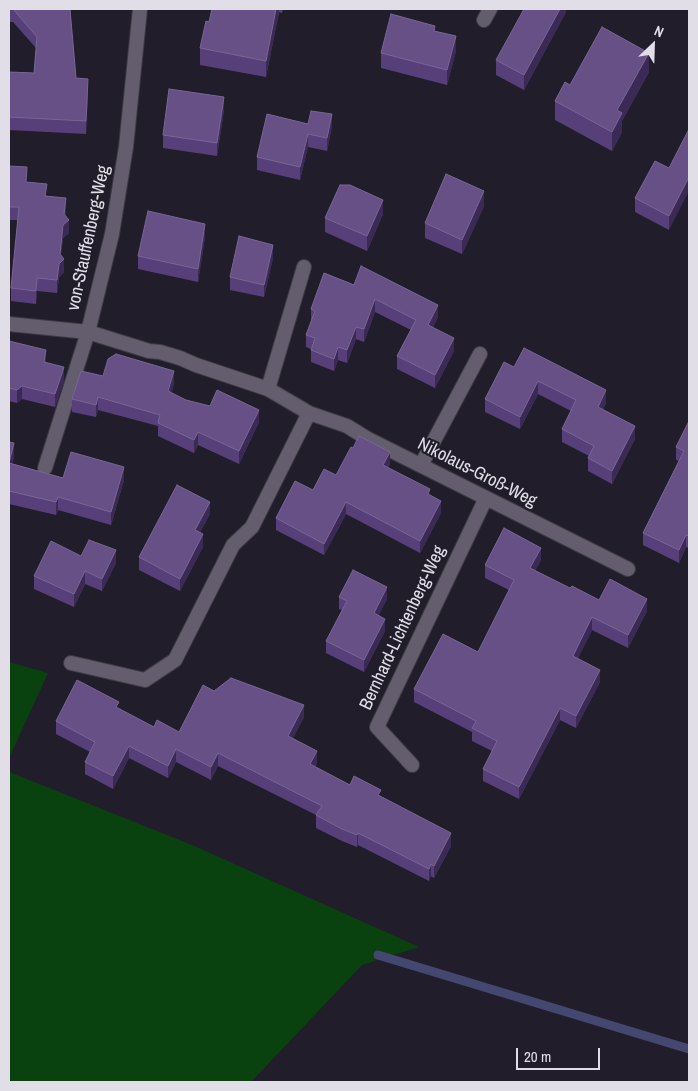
<!DOCTYPE html>
<meta charset="utf-8">
<style>
body{margin:0}
#map{position:relative;width:698px;height:1091px;overflow:hidden;background:#221d2b;font-family:"Archivo Narrow",sans-serif}
canvas{display:block}
.frame{position:absolute;inset:0;border:10px solid #e1dee7;pointer-events:none}
.north{position:absolute;left:628px;top:20px;width:50px;height:50px;-webkit-text-stroke:4px #221d2b;paint-order:stroke;rotate:24deg;font-size:14px;font-weight:700;line-height:20px;text-align:center;color:#e1dee7}
.north::after{content:'';display:block;margin:auto;width:18px;height:22px;background:#e1dee7;clip-path:polygon(50% 0,100% 100%,50% 72%,0 100%)}
.scale{position:absolute;left:516px;top:1048px;width:84px;height:22px;box-sizing:border-box;border:2px solid #e1dee7;border-top:0;padding-left:6px;font-size:15px;line-height:18px;white-space:nowrap;color:#e1dee7;-webkit-text-stroke:4px #221d2b;paint-order:stroke}
</style>
<div id="map">
<canvas width="698" height="1091"></canvas>
<div class="frame"></div>
<div class="north">N</div>
<div class="scale">20 m</div>
</div>
<script>
const c = document.querySelector('canvas').getContext('2d');
c.lineJoin = 'round';
function paint(path, color) {
  c.fillStyle = color;
  c.fill(path, 'evenodd');
}
function shape(rows) {
  const path = new Path2D();
  for (const r of rows) {
    path.moveTo(r[0], r[1]);
    for (let i = 2; i < r.length; i += 2) path.lineTo(r[i], r[i + 1]);
  }
  return path;
}
function stroke(path, color, width, dash) {
  c.strokeStyle = color;
  c.lineWidth = width;
  c.lineCap = dash ? 'butt' : 'round';
  c.setLineDash(dash || []);
  c.stroke(path);
}
function label(font, color, halo, rows, align = 'center') {
  c.font = font + ' "Archivo Narrow",sans-serif';
  c.lineWidth = 4.5;
  c.setLineDash([]);
  c.textBaseline = 'middle';
  c.strokeStyle = halo;
  c.fillStyle = color;
  for (const [text, x, y, turn = 0] of rows) {
    c.save();
    c.translate(x, y);
    c.rotate((+turn || 0) * Math.PI / 180);
    c.textAlign = isNaN(turn) ? turn : align;
    if (halo) c.strokeText(text, 0, 0);
    c.fillText(text, 0, 0);
    c.restore();
  }
}
paint(shape([
 [9,662,48,673,9,758],
 [9,772,192,845,419,947,362,965,251,1082,9,1082]
]), '#09420f');
stroke(shape([
 [378,955,689,1049]
]), '#444871', 9);
const service = shape([
 [484,20,490,9],
 [268,389,304,267],
 [421,465,480,354]
]);
const minor = shape([
 [9,324,88,332,149,351,160,352,180,358,196,365,268,389,309,413,347,426,368,439,628,569],
 [45,468,88,332,112,234,126,147,140,9],
 [71,663,145,680,175,660,233,545,252,527,309,413],
 [412,765,377,727,486,498]
]);
stroke(service, '#3f3b46', 16);
stroke(minor, '#3f3b46', 16);
stroke(service, '#635d6e', 14);
stroke(minor, '#635d6e', 14);
paint(shape([
 [9,9,70,9,76,78,88,92,86,134,9,130,9,72,34,73,36,48,13,22,9,22],
 [212,9,283,9,282,13,279,12,266,77,200,65,200,48,209,22],
 [566,9,566,12,524,90,496,75,496,60],
 [435,31,456,51,447,85,381,68,381,53],
 [649,72,622,121,622,132,612,151,555,120,555,101,570,85],
 [224,110,217,156,163,148,163,135],
 [308,124,332,126,327,151,308,147,300,180,257,170,257,157],
 [9,166,27,182,47,196,66,211,65,216,69,233,63,238,61,255,64,272,59,277,57,293,37,291,36,304,11,301,11,288,18,220,9,220],
 [669,168,669,230,635,212,635,198],
 [484,206,462,254,425,238,425,223],
 [383,214,367,251,325,232,325,218],
 [205,237,198,282,138,269,138,256],
 [273,258,264,297,230,290,230,277],
 [324,273,438,317,433,327,454,351,435,388,397,369,397,356,411,330,375,312,364,342,356,339,347,363,338,360,334,371,311,362,311,349,306,347,306,335,311,322,311,309],
 [9,341,46,362,64,380,55,407,22,399,17,403,9,401],
 [514,367,606,403,603,409,635,439,612,484,588,471,588,458,589,456,562,442,562,429,571,411,538,394,520,429,485,412,485,399],
 [103,376,174,384,171,393,186,400,259,422,239,464,198,445,194,453,158,436,158,426,98,410,96,417,72,412,72,399],
 [689,421,689,548,686,547,679,563,643,545,643,533,679,461,676,460,676,447],
 [9,442,14,457,12,464,63,478,124,480,111,525,58,510,56,515,9,504],
 [390,464,388,468,430,496,441,513,420,553,346,514,324,555,276,530,276,518,313,490,336,475],
 [210,514,200,532,203,547,180,591,139,570,139,557],
 [81,556,116,563,102,591,85,584,74,607,34,589,34,576],
 [541,560,535,571,570,588,599,600,647,611,628,648,592,630,578,658,600,682,576,728,560,720,519,799,483,781,483,769,492,751,472,741,472,732,414,702,414,689,478,652,509,590,485,578,485,565],
 [339,597,387,599,378,616,385,631,364,672,326,653,326,641,342,610,339,609],
 [214,691,304,717,293,738,317,763,315,767,350,785,381,797,451,846,434,878,431,876,429,881,358,845,357,847,342,841,316,828,316,815,218,766,211,780,176,762,168,778,129,758,113,789,85,774,85,762,90,752,56,734,56,721,119,709,154,727,179,732]
]), '#573f7a');
paint(shape([
 [276,9,279,9,279,12,266,77,266,61],
 [560,9,566,9,566,12,524,90,524,75],
 [456,36,456,51,447,85,447,70],
 [649,53,649,72,622,121,622,132,612,151,612,132,617,110],
 [88,79,88,92,86,134,86,121],
 [224,97,224,110,217,156,217,143],
 [332,114,332,126,327,151,327,138],
 [308,134,308,147,300,180,300,167],
 [689,177,689,191,669,230,669,216],
 [484,191,484,206,462,254,462,240],
 [66,198,66,211,64,224,69,220,69,233,63,238,60,262,64,259,64,272,59,277,57,293,57,280],
 [383,200,383,214,367,251,367,236],
 [205,224,205,237,198,282,198,269],
 [273,245,273,258,264,297,264,285],
 [37,278,37,291,36,304,36,291],
 [375,299,375,312,364,342,364,329],
 [438,305,438,317,428,337,428,325],
 [356,327,356,339,347,363,347,350],
 [454,338,454,351,435,388,435,375],
 [338,347,338,360,334,371,334,359],
 [46,350,46,363,44,362],
 [64,367,64,380,55,407,55,394],
 [174,371,174,384,168,404,168,391],
 [538,381,538,394,520,429,520,417],
 [22,386,22,399,17,403,17,390],
 [606,390,606,403,598,420,598,407],
 [98,397,98,410,96,417,96,405],
 [259,410,259,422,239,464,239,451],
 [635,426,635,439,612,484,612,471],
 [198,432,198,445,194,453,194,440],
 [14,443,14,457,9,476,9,463],
 [390,452,390,464,383,477,383,465],
 [124,467,124,480,111,525,111,512],
 [58,497,58,510,56,515,56,502],
 [441,501,441,513,420,553,420,541],
 [210,502,210,514,195,542,195,530],
 [346,502,346,514,324,555,324,544],
 [203,534,203,547,180,591,180,579],
 [686,535,686,547,679,563,679,550],
 [541,548,541,560,530,580,530,568],
 [116,550,116,563,102,591,102,579],
 [85,571,85,584,74,607,74,594],
 [387,587,387,599,374,625,374,613],
 [647,599,647,611,628,648,628,635],
 [592,617,592,630,573,668,573,656],
 [385,619,385,631,364,672,364,660],
 [600,670,600,682,576,728,576,716],
 [304,705,304,717,288,748,288,736],
 [560,708,560,720,519,799,519,787],
 [129,746,129,758,113,789,113,776],
 [176,749,176,762,168,778,168,766],
 [317,751,317,763,310,777,310,764],
 [218,753,218,766,211,780,211,767],
 [358,833,358,845,357,847,357,835],
 [451,833,451,846,434,878,434,866],
 [431,864,431,876,429,881,429,869]
]), '#3c2a56');
const building = shape([
 [9,9,70,9,76,78,88,79,86,121,9,117,9,72,34,73,37,37,13,9,9,9],
 [212,9,276,9,266,61,200,48,206,21,209,22,212,9],
 [524,9,560,9,524,75,496,60,524,9],
 [391,14,435,26,434,31,456,36,447,70,381,53,391,14],
 [602,27,649,53,617,110,622,113,612,132,555,101,565,82,570,85,602,27],
 [169,89,224,97,217,143,163,135,169,89],
 [311,111,332,114,327,138,308,134,300,167,257,157,267,114,308,124,311,111],
 [689,129,689,177,669,216,635,198,655,161,669,168,689,129],
 [9,166,27,167,26,182,47,184,45,196,66,198,64,214,69,220,63,225,60,254,64,259,59,264,57,280,37,278,36,291,11,288,19,207,9,207,9,166],
 [446,174,484,191,462,240,425,223,446,174],
 [340,185,350,185,383,200,367,236,325,218,340,185],
 [148,211,205,224,198,269,138,256,148,211],
 [239,236,273,245,264,285,230,277,239,236],
 [361,266,438,305,428,325,454,338,435,375,397,356,416,320,375,299,364,329,356,327,347,350,338,347,334,359,311,350,315,338,306,335,315,311,311,309,324,273,354,285,361,266],
 [9,341,46,350,44,362,64,367,55,394,22,386,17,390,9,388,9,341],
 [524,348,606,390,598,407,635,426,612,471,588,458,594,446,562,429,576,400,538,381,520,417,485,399,504,362,514,367,524,348],
 [116,354,174,371,168,391,186,400,210,406,217,390,259,410,239,451,198,432,194,440,158,423,160,415,98,397,96,405,72,399,81,371,103,376,108,359,116,354],
 [689,421,689,536,686,535,679,550,643,533,684,451,676,447,689,421],
 [359,436,390,452,383,465,430,489,428,494,441,501,420,541,346,502,324,544,276,518,295,481,313,490,324,469,336,475,351,447,353,448,359,436],
 [9,442,14,443,9,463,63,478,71,452,124,467,111,512,58,497,56,502,9,491,9,442],
 [177,485,210,502,195,530,203,534,180,579,139,557,177,485],
 [504,528,541,548,530,568,570,588,572,586,599,600,610,579,647,599,628,635,592,617,573,656,600,670,576,716,560,708,519,787,483,769,497,741,472,728,476,721,414,689,443,634,478,652,514,580,485,565,504,528],
 [89,540,116,550,102,579,85,571,74,594,34,576,51,541,81,556,89,540],
 [353,570,387,587,374,613,385,619,364,660,326,641,347,601,339,597,353,570],
 [231,678,304,705,288,736,317,751,310,764,350,785,354,776,381,790,378,795,451,833,434,866,431,864,429,869,358,833,357,835,342,829,316,815,322,806,218,753,211,767,176,749,168,766,129,746,113,776,85,762,95,742,56,721,77,680,119,702,116,707,154,727,157,720,179,732,203,685,214,691,231,678]
]);
paint(building, '#665086');
stroke(building, '#796695', 1);
label('18px', '#e1dee7', '#221d2b', [
 ["von-Stauffenberg-Weg",89,238,-78],
 ["Nikolaus-Groß-Weg",477,473,27],
 ["Bernhard-Lichtenberg-Weg",403,628,-65]
]);
</script>
